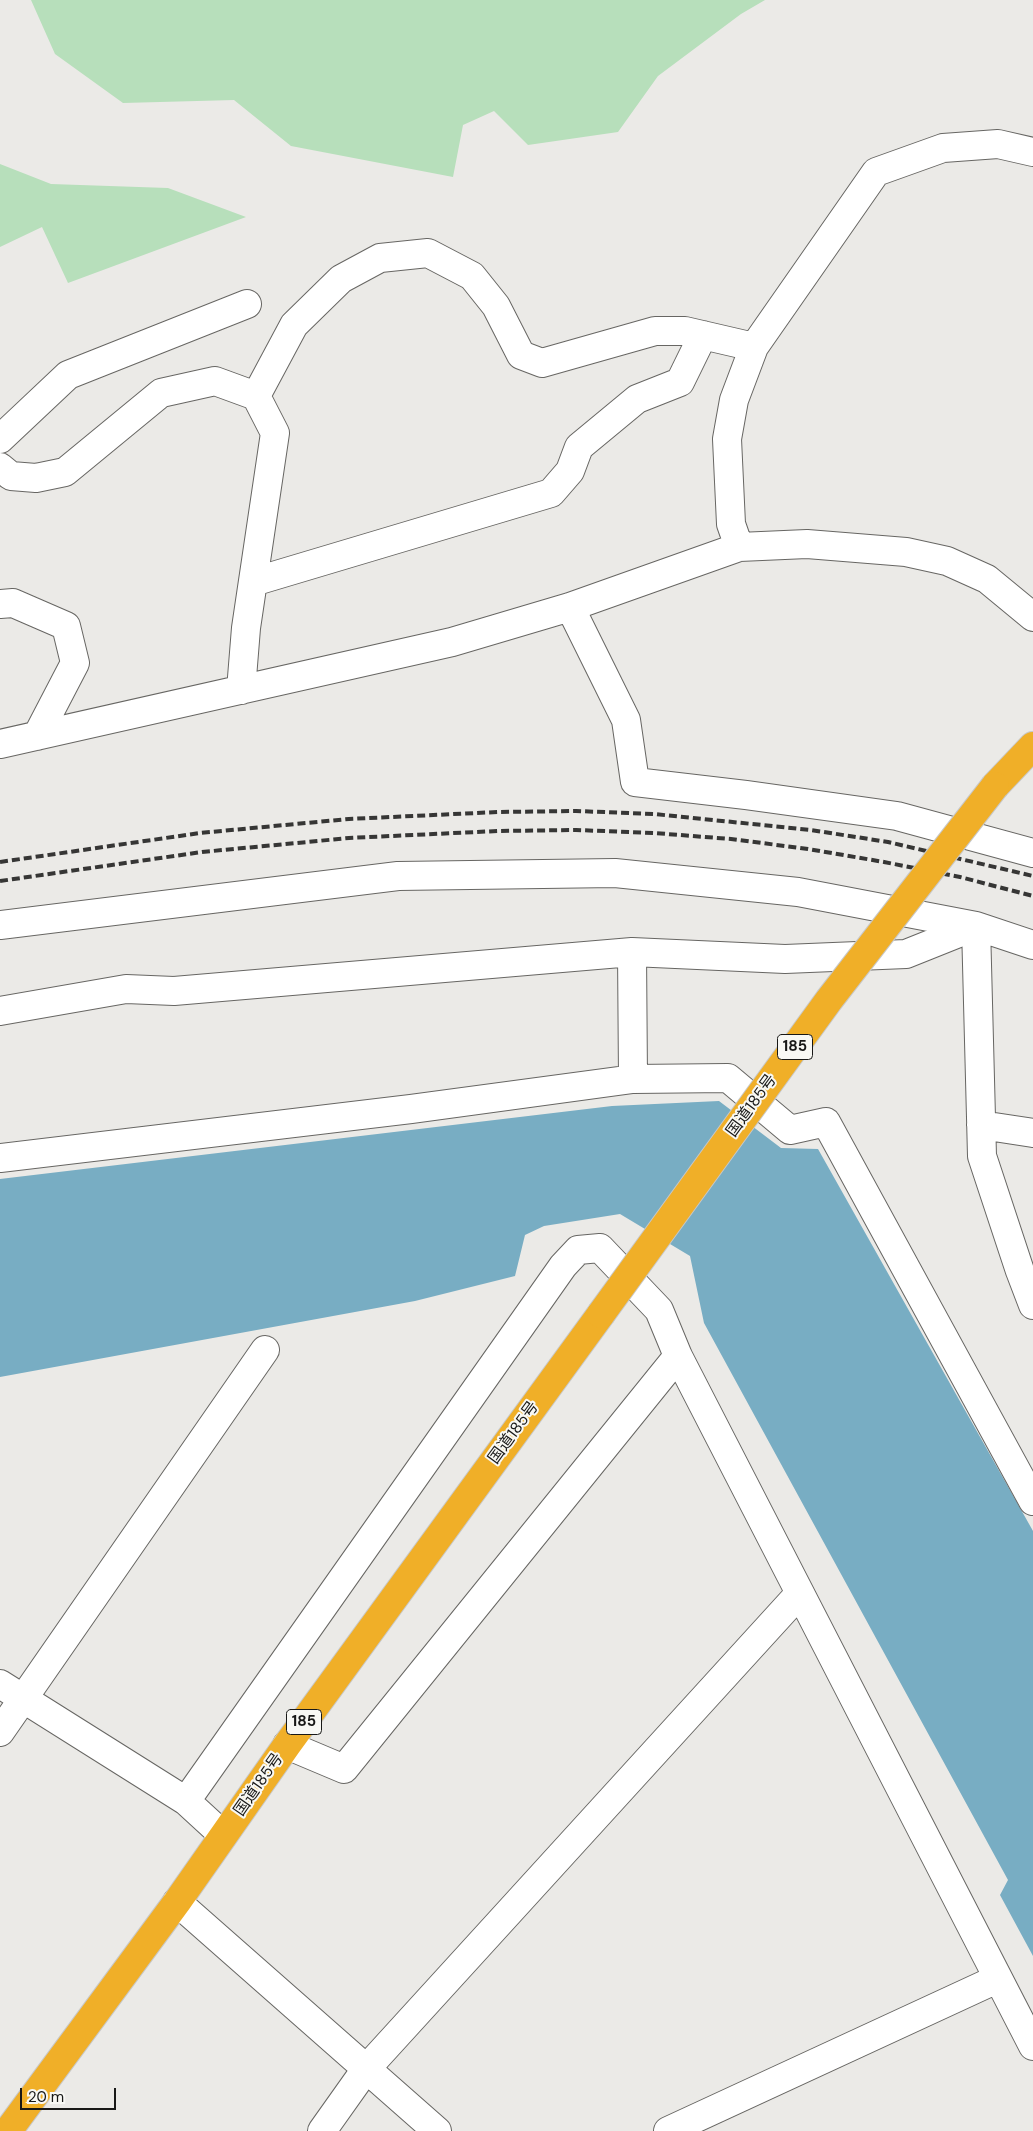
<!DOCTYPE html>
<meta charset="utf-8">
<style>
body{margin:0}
#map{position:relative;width:1033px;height:2131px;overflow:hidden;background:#ebeae7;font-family:"DM Sans",sans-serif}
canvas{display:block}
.scale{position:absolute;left:20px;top:2088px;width:96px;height:22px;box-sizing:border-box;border:2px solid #181817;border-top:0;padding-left:6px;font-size:15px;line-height:18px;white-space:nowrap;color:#181817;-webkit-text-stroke:4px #f8f8f4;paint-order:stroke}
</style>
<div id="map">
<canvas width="1033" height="2131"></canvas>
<div class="scale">20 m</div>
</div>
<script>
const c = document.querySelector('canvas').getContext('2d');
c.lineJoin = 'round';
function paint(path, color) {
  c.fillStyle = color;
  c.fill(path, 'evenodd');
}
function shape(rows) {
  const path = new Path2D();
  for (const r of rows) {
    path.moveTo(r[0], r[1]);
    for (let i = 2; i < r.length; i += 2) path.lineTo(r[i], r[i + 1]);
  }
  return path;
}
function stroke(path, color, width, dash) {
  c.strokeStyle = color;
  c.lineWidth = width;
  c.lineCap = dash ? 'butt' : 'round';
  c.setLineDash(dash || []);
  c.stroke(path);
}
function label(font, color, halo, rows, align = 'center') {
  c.font = font + ' "DM Sans","Noto Sans JP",sans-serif';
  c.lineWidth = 4;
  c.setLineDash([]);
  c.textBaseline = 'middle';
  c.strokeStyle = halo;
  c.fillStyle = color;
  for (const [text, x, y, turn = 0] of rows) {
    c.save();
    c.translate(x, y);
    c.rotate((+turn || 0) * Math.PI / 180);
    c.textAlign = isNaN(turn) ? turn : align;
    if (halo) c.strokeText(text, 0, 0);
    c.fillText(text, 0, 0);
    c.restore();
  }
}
paint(shape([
 [31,0,765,0,741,14,658,76,618,132,528,145,494,111,463,125,453,177,291,146,234,100,123,103,55,54],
 [0,164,51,184,168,188,246,217,68,283,42,227,0,247]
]), '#b7dfbb');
paint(shape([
 [719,1101,781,1148,818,1149,1033,1531,1033,1956,1000,1895,1008,1880,704,1323,690,1256,620,1214,544,1226,525,1235,515,1276,415,1301,0,1377,0,1179,612,1106]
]), '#78adc3');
const minor = shape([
 [256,396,294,325,341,279,380,258,428,253,472,276,496,306,521,355,542,363,655,331,685,331,754,347],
 [0,439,68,375,247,304],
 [0,467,11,476,36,478,65,472,161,393,215,381,256,396,275,433,246,628,241,690],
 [739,547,731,524,727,439,734,400,754,347,876,172,943,148,998,144,1033,152],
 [253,582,551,493,570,471,579,447,637,399,680,382,703,335],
 [0,604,13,603,66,626,75,663,37,736],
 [570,607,626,720,635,782,746,795,897,816,1033,853],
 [0,744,452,642,570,607,739,547,807,544,906,552,947,561,987,579,1033,617],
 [0,925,398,876,615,873,798,892,976,926,1033,945],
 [632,952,633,1079],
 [0,1011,126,989,174,991,632,952,785,959,906,954,976,926,982,1156,1020,1271,1033,1305],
 [981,1125,1033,1133],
 [0,1158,411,1109,633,1079,728,1078,790,1130,826,1122,1033,1501],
 [0,1684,186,1801,223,1835],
 [0,1732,265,1350],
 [287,1745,344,1769,678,1356],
 [186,1801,563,1266,578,1250,600,1248,659,1310,678,1356,1033,2046],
 [177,1902,437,2131],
 [322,2131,366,2069,799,1594],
 [668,2131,997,1979]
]);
const highway = shape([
 [995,786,1033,746],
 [8,2131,177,1902,287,1745,601,1314]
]);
stroke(minor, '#676663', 30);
stroke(highway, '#c8c8c7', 30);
stroke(minor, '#fff', 28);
stroke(highway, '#f0af28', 28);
stroke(shape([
 [0,862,200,833,349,819,498,812,576,811,654,814,811,830,888,842,1033,876],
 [0,881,202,852,349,838,498,831,576,830,654,833,731,839,808,849,884,862,960,877,1033,896]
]), '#363635', 4, [8, 4]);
const highwayBridge = shape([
 [601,1314,829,1000,995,786]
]);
stroke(highwayBridge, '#c8c8c7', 30, []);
stroke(highwayBridge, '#f0af28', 28);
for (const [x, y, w] of [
 [795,1047,35],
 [304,1722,35]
]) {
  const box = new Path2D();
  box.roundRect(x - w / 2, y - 12.5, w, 25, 4);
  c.fillStyle = '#f8f8f4';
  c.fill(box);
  stroke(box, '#181817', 1);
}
label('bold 15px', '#181817', null, [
 ["185",795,1047],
 ["185",304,1722]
]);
label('16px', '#181817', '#f8f8f4', [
 ["国道185号",752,1106,-54],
 ["国道185号",514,1433,-54],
 ["国道185号",259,1785,-55]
]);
</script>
